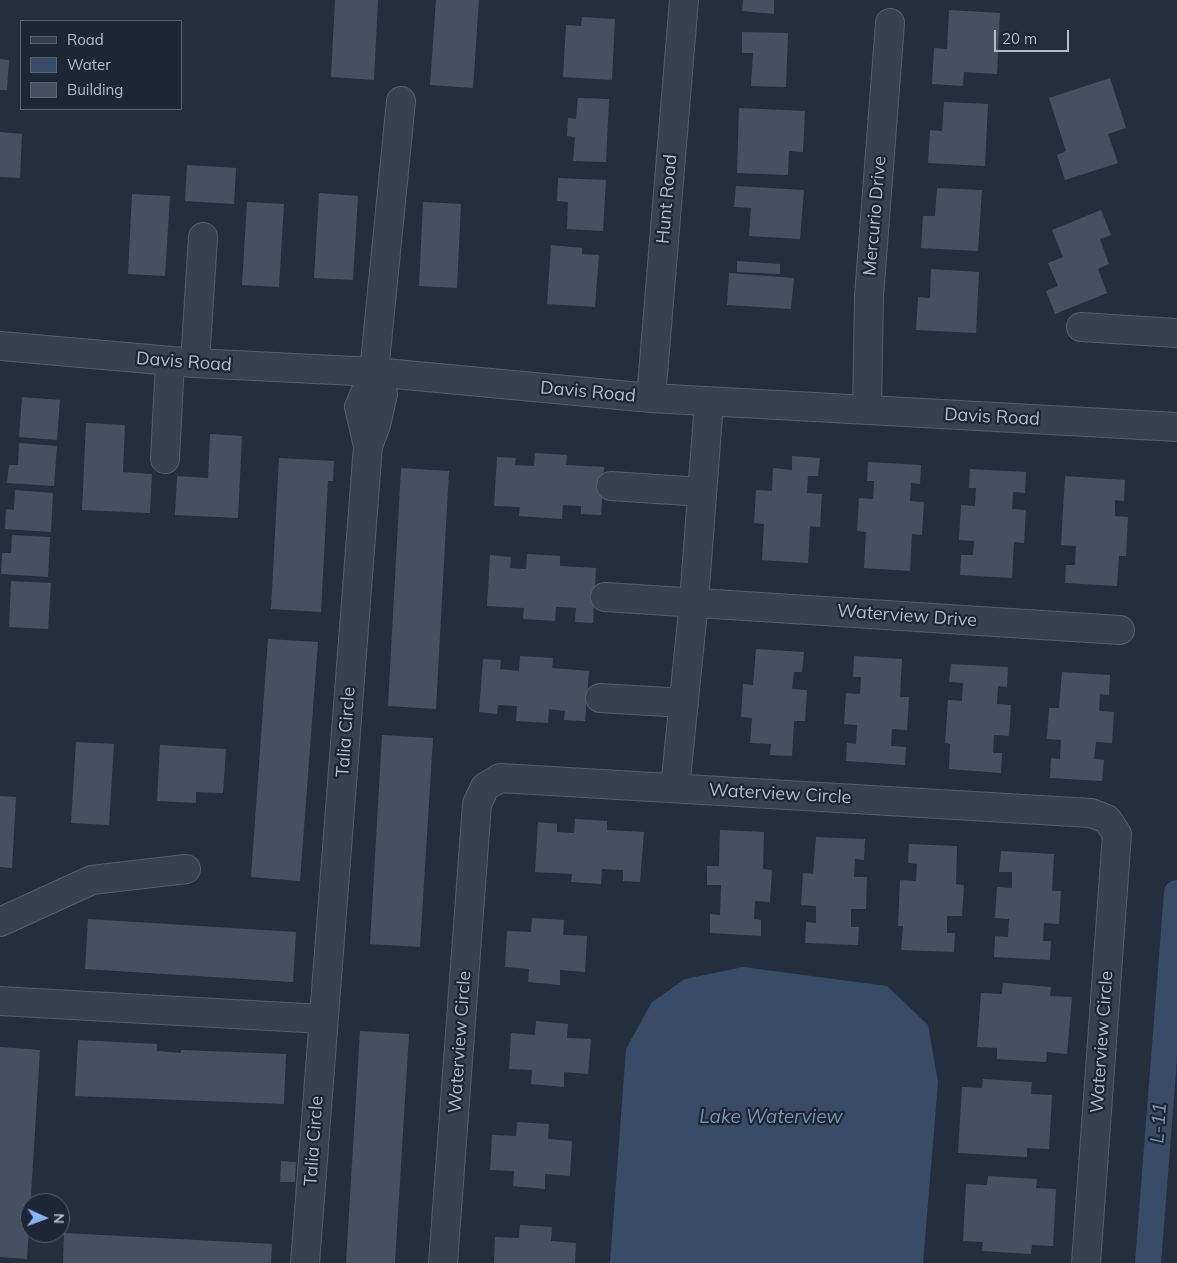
<!DOCTYPE html>
<style>
body{margin:0}
#map{position:relative;width:1177px;height:1263px;overflow:hidden;background:#242f3e;font-family:Mulish,sans-serif}
canvas{display:block}
.legend{position:absolute;left:20px;top:20px;width:162px;height:90px;box-sizing:border-box;background:#1d2633;border:1px solid #59626f;margin:0;padding:6px 9px;list-style:none;font-size:15px;color:#b4bcc9}
.legend li{display:flex;align-items:center;gap:10px;height:25px}
.legend b{width:25px;border:1px solid #59626f}
.north{position:absolute;left:20px;top:1193px;width:50px;height:50px;box-sizing:border-box;background:#1d2633;border:1px solid #59626f;border-radius:50%;rotate:92deg;font-size:14px;font-weight:700;line-height:20px;text-align:center;color:#b4bcc9}
.north::after{content:'';display:block;margin:auto;width:18px;height:22px;background:#8ab4f8;clip-path:polygon(50% 0,100% 100%,50% 72%,0 100%)}
.scale{position:absolute;left:994px;top:30px;width:75px;height:22px;box-sizing:border-box;border:2px solid #b4bcc9;border-top:0;padding-left:6px;font-size:15px;line-height:18px;white-space:nowrap;color:#b4bcc9;-webkit-text-stroke:4px #1d2633;paint-order:stroke}
</style>
<div id="map">
<canvas width="1177" height="1263"></canvas>
<ul class="legend">
<li><b style="height:6px;background:#38414e"></b>Road</li>
<li><b style="height:14px;background:#394c67"></b>Water</li>
<li><b style="height:14px;background:#455162"></b>Building</li>
</ul>
<div class="north">N</div>
<div class="scale">20 m</div>
</div>
<script>
const c = document.querySelector('canvas').getContext('2d');
c.lineJoin = 'round';
function paint(path, color) {
  c.fillStyle = color;
  c.fill(path, 'evenodd');
}
function shape(rows) {
  const path = new Path2D();
  for (const r of rows) {
    path.moveTo(r[0], r[1]);
    for (let i = 2; i < r.length; i += 2) path.lineTo(r[i], r[i + 1]);
  }
  return path;
}
function stroke(path, color, width, dash) {
  c.strokeStyle = color;
  c.lineWidth = width;
  c.lineCap = dash ? 'butt' : 'round';
  c.setLineDash(dash || []);
  c.stroke(path);
}
function label(font, color, halo, rows, align = 'center') {
  c.font = font + ' Mulish,sans-serif';
  c.lineWidth = 4.5;
  c.setLineDash([]);
  c.textBaseline = 'middle';
  c.strokeStyle = halo;
  c.fillStyle = color;
  for (const [text, x, y, turn = 0] of rows) {
    c.save();
    c.translate(x, y);
    c.rotate((+turn || 0) * Math.PI / 180);
    c.textAlign = isNaN(turn) ? turn : align;
    if (halo) c.strokeText(text, 0, 0);
    c.fillText(text, 0, 0);
    c.restore();
  }
}
paint(shape([
 [743,967,887,986,928,1025,938,1082,923,1263,610,1263,626,1049,652,1002,685,979]
]), '#394c67');
stroke(shape([
 [1148,1263,1177,893]
]), '#394c67', 26);
paint(shape([
 [335,0,378,0,374,80,331,77],
 [436,0,479,0,473,88,430,85],
 [743,0,774,0,774,14,742,11],
 [949,10,1000,13,997,74,964,72,963,86,932,84,934,48,947,49],
 [582,17,615,19,612,80,563,77,566,25,581,26],
 [742,32,788,33,786,87,751,86,753,53,742,53],
 [0,59,9,60,7,90,0,90],
 [1110,78,1126,128,1108,134,1118,163,1065,180,1057,155,1066,151,1049,98],
 [578,98,609,99,606,162,573,161,575,137,567,136,568,118,576,119],
 [944,102,988,104,985,166,928,163,930,130,942,131],
 [739,108,805,111,803,152,789,151,788,175,737,173],
 [0,132,22,134,20,178,0,177],
 [187,165,236,168,234,204,185,201],
 [558,178,606,180,603,231,567,229,568,202,557,201],
 [736,186,804,190,800,239,749,236,751,208,734,207],
 [937,188,982,190,978,251,921,248,923,216,935,216],
 [319,193,358,196,353,280,314,278],
 [132,194,170,196,165,276,128,274],
 [247,202,284,204,279,287,242,285],
 [423,202,461,204,457,288,419,286],
 [1101,210,1111,235,1100,239,1109,264,1098,269,1107,293,1055,314,1046,291,1058,286,1048,263,1063,257,1052,230],
 [551,245,582,248,582,254,599,255,595,307,547,304],
 [737,261,780,264,780,274,737,272],
 [931,269,979,272,976,333,916,330,918,297,930,298],
 [729,273,794,278,791,309,727,305],
 [22,397,60,400,57,440,19,437],
 [86,423,125,425,123,472,152,474,150,513,82,510],
 [210,434,242,436,238,518,175,515,177,476,208,478],
 [19,443,57,446,54,486,7,483,9,465,18,465],
 [535,453,567,455,566,465,604,467,601,515,581,514,581,506,563,505,562,519,519,516,520,507,494,506,497,457,516,458,515,465,534,466],
 [792,456,820,458,818,476,808,476,807,493,822,494,820,527,810,526,808,563,762,560,764,524,754,523,756,490,772,491,773,468,792,470],
 [279,458,334,461,333,481,328,481,321,612,271,609],
 [868,462,921,465,920,484,911,483,910,501,924,502,922,535,912,534,910,571,864,568,866,532,857,531,859,498,873,499,874,481,867,481],
 [401,468,449,471,436,709,388,706],
 [970,469,1026,472,1025,493,1013,492,1012,509,1026,510,1024,543,1014,542,1012,578,960,575,961,555,973,555,974,541,959,540,961,505,975,506,976,488,969,488],
 [1065,476,1125,480,1124,501,1115,500,1115,516,1128,517,1126,556,1119,556,1117,586,1065,583,1066,565,1075,565,1076,546,1061,545],
 [15,490,53,493,51,532,5,529,6,509,14,510],
 [12,535,50,537,48,577,1,574,2,553,11,553],
 [527,554,560,556,560,566,596,568,593,623,575,622,576,608,556,607,555,621,523,619,524,608,487,606,490,555,511,557,510,568,526,569],
 [11,581,51,583,48,629,9,627],
 [268,639,318,642,300,881,251,877],
 [756,649,804,652,802,672,794,672,792,689,807,690,805,721,794,721,792,756,770,755,771,744,750,743,752,718,741,717,743,684,753,685],
 [520,656,553,658,552,668,589,671,585,721,564,720,565,711,549,709,548,723,516,721,517,706,498,705,497,714,479,712,483,659,501,660,500,669,519,671],
 [854,656,902,659,900,697,909,697,907,730,892,729,891,746,906,747,905,765,846,761,847,743,856,744,857,725,844,724,846,693,860,694,861,677,853,677],
 [951,664,1008,667,1007,687,998,686,997,704,1011,705,1009,736,994,735,993,753,1002,753,1001,773,949,769,950,744,945,743,948,700,962,701,963,683,949,682],
 [1062,672,1110,675,1109,695,1100,694,1099,711,1114,712,1112,743,1096,742,1094,759,1104,760,1102,781,1050,778,1051,758,1060,759,1061,740,1047,739,1049,708,1059,708],
 [382,735,433,738,420,947,370,944],
 [76,742,114,744,109,825,71,823],
 [160,745,226,749,223,793,196,792,196,803,157,801],
 [0,796,16,797,12,868,0,867],
 [575,819,607,821,607,830,644,832,640,882,623,881,623,870,602,869,601,884,571,882,572,874,535,872,538,822,557,824,557,832,574,833],
 [720,830,764,832,763,869,772,870,770,902,755,901,754,919,761,920,761,936,710,933,710,914,720,915,721,885,707,885,707,866,719,866],
 [816,837,865,839,864,860,855,859,854,877,867,877,866,909,851,909,851,927,859,927,858,945,805,943,806,922,816,923,816,906,801,905,803,873,813,874],
 [909,844,957,846,956,884,964,885,962,916,947,916,947,933,955,933,954,952,901,950,903,926,898,926,900,880,916,881,917,864,908,863],
 [1001,851,1054,854,1052,891,1061,891,1059,924,1044,923,1043,941,1051,941,1050,960,994,957,995,936,1008,937,1009,919,995,918,997,887,1012,888,1012,872,999,872],
 [532,918,564,920,563,935,587,936,585,972,560,970,560,985,528,982,529,969,505,967,507,931,531,932],
 [88,919,296,932,293,982,85,969],
 [1003,983,1051,987,1050,996,1072,997,1067,1054,1047,1052,1046,1062,997,1059,997,1048,977,1047,981,993,1002,994],
 [536,1021,568,1024,567,1038,591,1039,588,1074,564,1072,564,1087,531,1084,532,1070,509,1069,511,1033,535,1035],
 [360,1031,409,1034,395,1263,346,1263],
 [78,1040,157,1044,157,1051,181,1053,181,1050,286,1054,284,1104,75,1096],
 [0,1047,40,1050,27,1259,0,1257],
 [983,1079,1032,1082,1031,1094,1052,1095,1049,1149,1027,1148,1027,1157,958,1153,962,1087,982,1088],
 [517,1122,549,1124,548,1139,572,1141,570,1176,545,1174,545,1189,513,1186,514,1171,490,1170,492,1135,516,1136],
 [281,1161,296,1162,295,1182,280,1182],
 [988,1176,1037,1179,1036,1188,1056,1189,1053,1246,1032,1245,1031,1254,982,1251,983,1242,963,1241,966,1184,987,1185],
 [520,1225,552,1227,551,1241,576,1243,575,1263,494,1263,495,1237,519,1238],
 [64,1233,272,1244,271,1263,63,1263]
]), '#455162');
const minor = shape([
 [1081,327,1177,333],
 [0,346,195,363,374,372,651,398,1177,427],
 [195,363,203,237],
 [651,398,684,0],
 [867,410,869,296,890,23],
 [368,446,376,425,383,394,374,372],
 [165,459,170,361],
 [611,486,702,492],
 [605,597,1120,630],
 [600,698,684,703],
 [675,788,694,601,709,402],
 [0,922,92,880,186,869],
 [0,1001,323,1019],
 [305,1263,368,446,359,407,374,372,401,101],
 [443,1263,477,804,485,787,500,778,1091,813,1107,819,1117,834,1086,1263]
]);
stroke(minor, '#565f6c', 30);
stroke(minor, '#38414e', 28);
label('18px', '#b4bcc9', '#1d2633', [
 ["Hunt Road",667,199,-85],
 ["Mercurio Drive",875,216,-85],
 ["Davis Road",184,362,4],
 ["Davis Road",588,392,5],
 ["Davis Road",992,417,3],
 ["Waterview Drive",907,616,4],
 ["Talia Circle",346,732,-86],
 ["Waterview Circle",780,794,3],
 ["Waterview Circle",460,1042,-86],
 ["Waterview Circle",1102,1042,-86],
 ["Talia Circle",314,1141,-86]
]);
label('italic 19px', '#7c92b1', '#1d2633', [
 ["Lake Waterview",771,1117],
 ["L-11",1159,1123,-86]
]);
</script>
